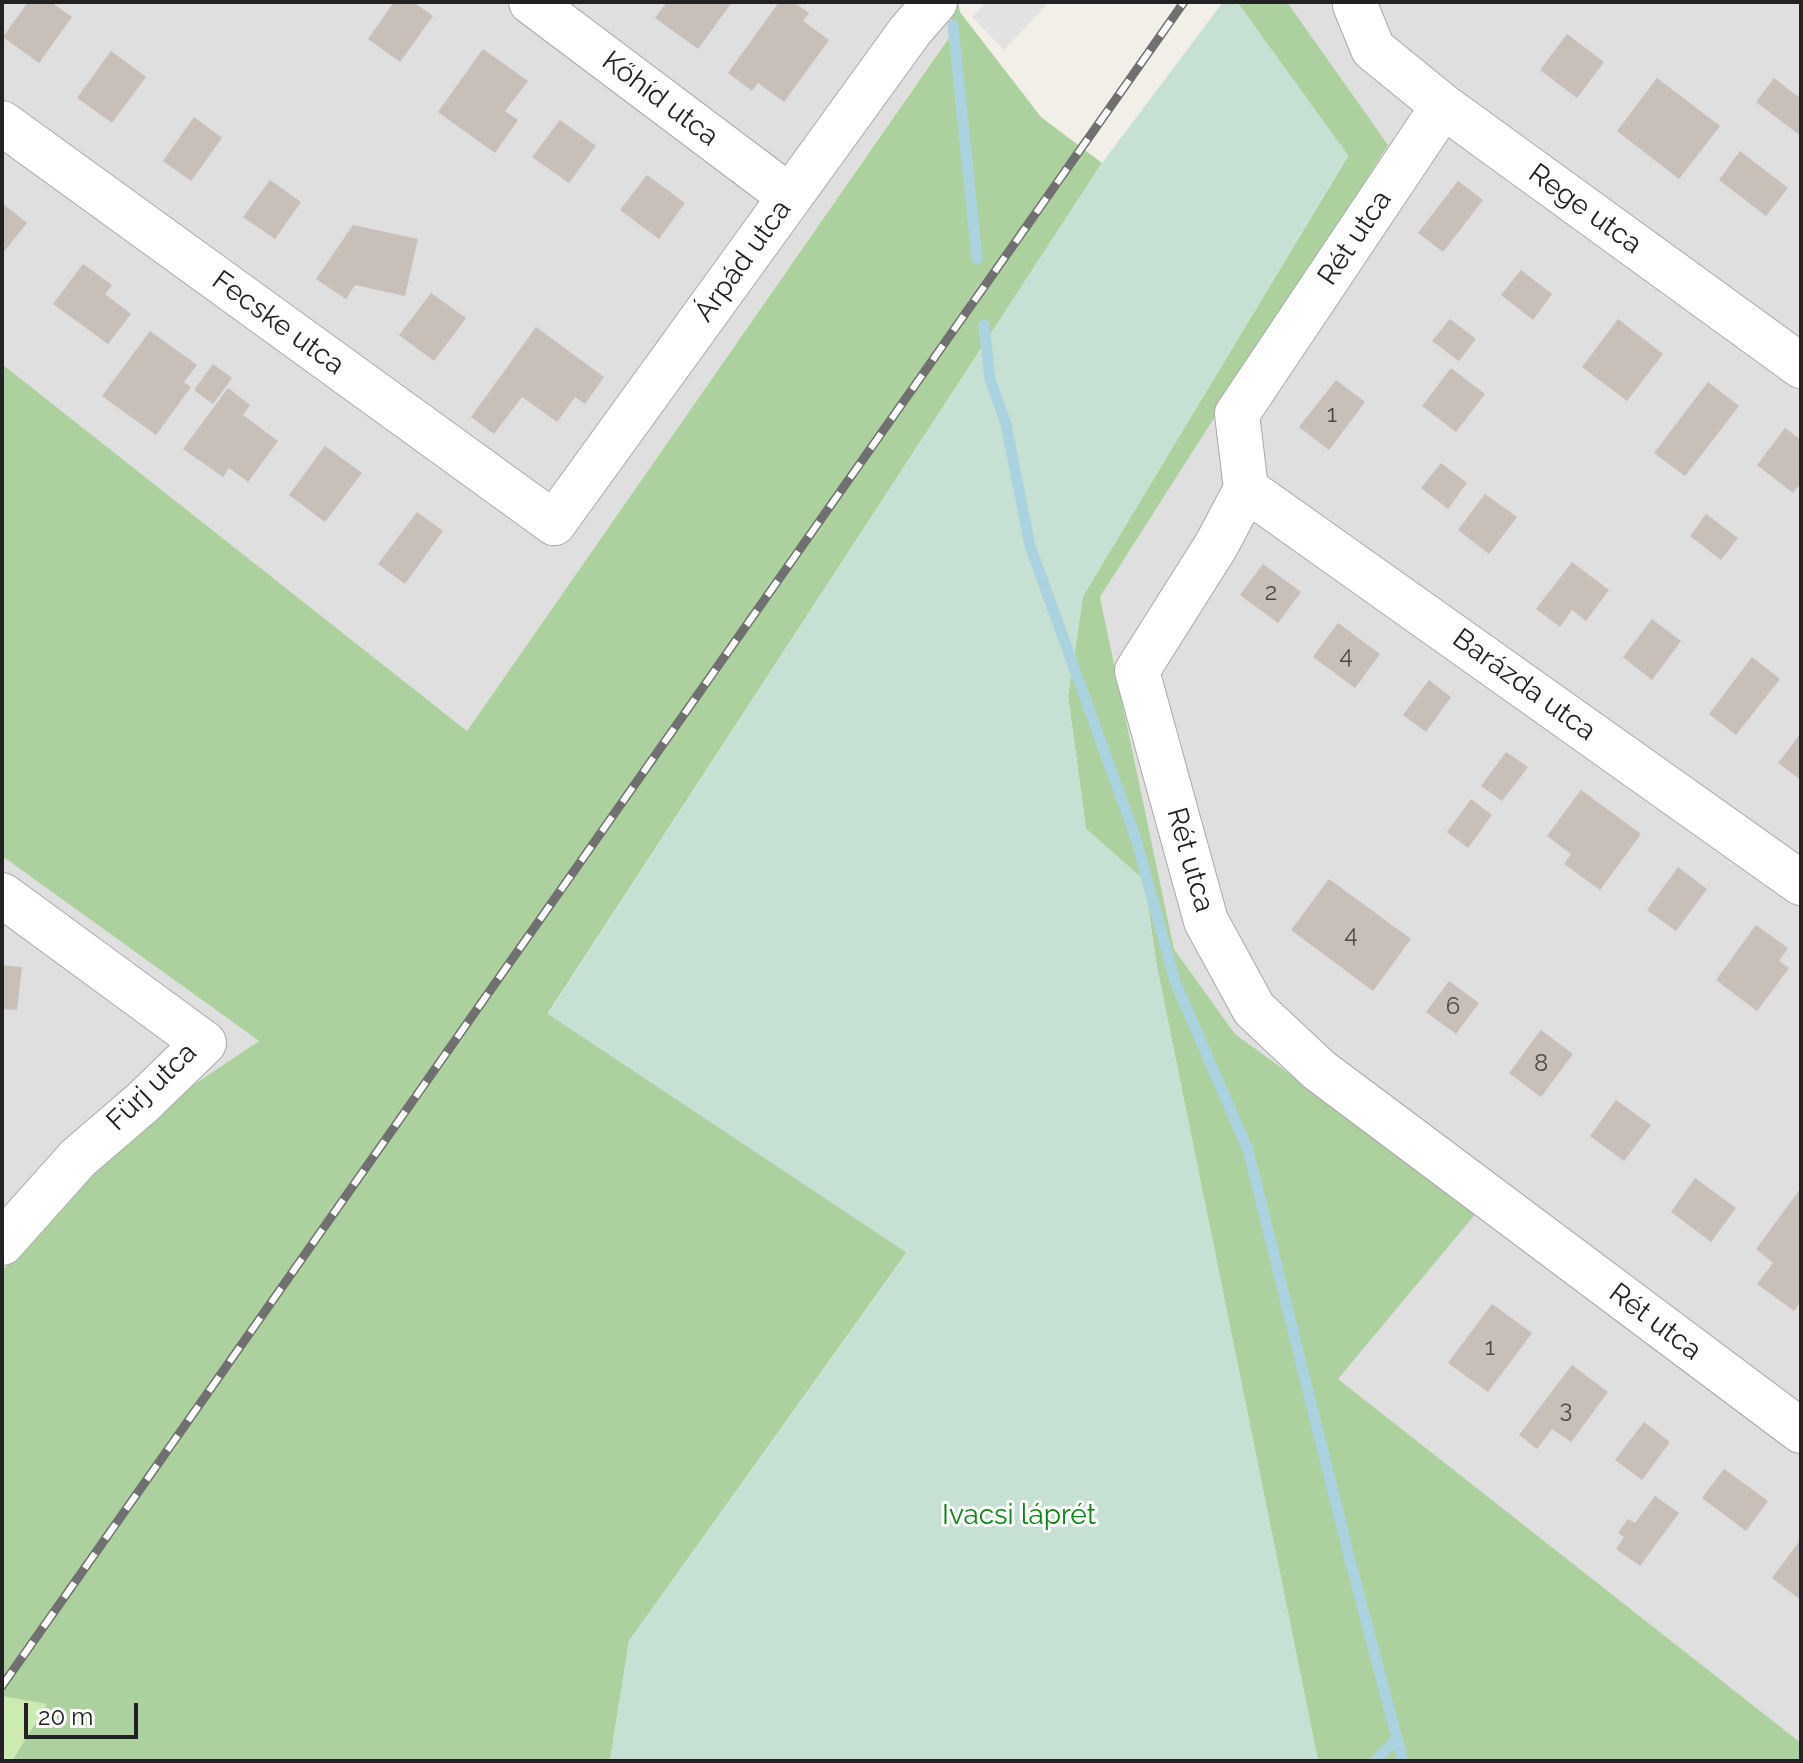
<!DOCTYPE html>
<meta charset="utf-8">
<style>
body{margin:0}
#map{position:relative;width:1803px;height:1763px;overflow:hidden;background:#f2efe9;font-family:Raleway,sans-serif}
canvas{display:block}
.frame{position:absolute;inset:0;border:4px solid #222;pointer-events:none}
.scale{position:absolute;left:24px;top:1703px;width:114px;height:36px;box-sizing:border-box;border:4px solid #222;border-top:0;padding-left:10px;font-size:24px;line-height:28px;white-space:nowrap;color:#222;-webkit-text-stroke:6px #fff;paint-order:stroke}
</style>
<div id="map">
<canvas width="1803" height="1763"></canvas>
<div class="frame"></div>
<div class="scale">20 m</div>
</div>
<script>
const c = document.querySelector('canvas').getContext('2d');
c.lineJoin = 'round';
function paint(path, color) {
  c.fillStyle = color;
  c.fill(path, 'evenodd');
}
function shape(rows) {
  const path = new Path2D();
  for (const r of rows) {
    path.moveTo(r[0], r[1]);
    for (let i = 2; i < r.length; i += 2) path.lineTo(r[i], r[i + 1]);
  }
  return path;
}
function stroke(path, color, width, dash) {
  c.strokeStyle = color;
  c.lineWidth = width;
  c.lineCap = dash ? 'butt' : 'round';
  c.setLineDash(dash || []);
  c.stroke(path);
}
function label(font, color, halo, rows, align = 'center') {
  c.font = font + ' Raleway,sans-serif';
  c.lineWidth = 6;
  c.setLineDash([]);
  c.textBaseline = 'middle';
  c.strokeStyle = halo;
  c.fillStyle = color;
  for (const [text, x, y, turn = 0] of rows) {
    c.save();
    c.translate(x, y);
    c.rotate((+turn || 0) * Math.PI / 180);
    c.textAlign = isNaN(turn) ? turn : align;
    if (halo) c.strokeText(text, 0, 0);
    c.fillText(text, 0, 0);
    c.restore();
  }
}
paint(shape([
 [2,2,937,2,957,25,467,731,2,364],
 [1287,2,1801,2,1801,1743,1337,1379,1478,1211,1235,1034,1174,949,1100,597,1387,145],
 [2,856,259,1041,141,1120,2,1271]
]), '#e0dfdf');
paint(shape([
 [2,1696,48,1703,12,1761,2,1761]
]), '#cdebb0');
paint(shape([
 [937,2,958,2,960,12,1041,117,1102,163,548,1013,907,1252,629,1641,610,1761,12,1761,47,1704,2,1696,2,1271,141,1120,259,1041,2,856,2,364,467,731,957,26],
 [1237,2,1287,2,1388,145,1100,597,1174,949,1235,1034,1478,1211,1338,1379,1801,1743,1801,1761,1318,1761,1157,967,1144,880,1086,829,1068,696,1083,596,1348,156]
]), '#add19e');
paint(shape([
 [1223,2,1237,2,1348,155,1083,596,1068,696,1086,829,1144,880,1157,967,1318,1761,610,1761,629,1641,907,1253,548,1014,1102,163]
]), '#c6e0d4');
paint(shape([
 [987,2,1049,2,1004,50,972,17]
]), '#e2e2e2');
stroke(shape([
 [953,25,977,259],
 [984,325,990,379,1006,424,1030,546,1135,836,1175,981,1248,1150,1351,1564,1403,1761],
 [1375,1761,1397,1739]
]), '#aad3df', 11);
paint(shape([
 [28,2,51,2,72,17,39,63,3,37],
 [394,2,413,2,433,16,400,62,368,39],
 [667,2,732,2,698,49,655,18],
 [779,2,793,2,809,13,803,21,829,40,784,102,758,83,752,91,728,73],
 [1567,34,1604,62,1577,98,1540,70],
 [483,49,528,81,505,111,518,120,495,153,438,112],
 [111,51,146,77,112,123,77,98],
 [1657,78,1720,126,1679,179,1617,131],
 [1774,78,1801,99,1801,136,1756,102],
 [194,117,222,138,191,181,163,161],
 [560,120,596,146,569,183,532,157],
 [1740,151,1788,188,1766,216,1719,180],
 [647,175,685,203,659,239,620,210],
 [270,180,301,202,275,239,243,217],
 [1458,181,1483,200,1443,252,1418,233],
 [2,203,27,223,2,254],
 [353,225,418,239,405,296,355,285,346,299,316,279],
 [83,264,112,285,105,294,131,314,108,344,53,304],
 [1521,270,1552,294,1533,320,1501,295],
 [431,293,466,318,434,361,399,335],
 [1450,319,1476,339,1459,361,1432,341],
 [1618,319,1663,354,1627,401,1582,367],
 [536,327,604,377,585,404,575,397,557,422,522,397,494,434,471,417],
 [150,331,197,365,184,382,191,387,156,435,102,396],
 [213,364,232,378,213,404,194,390],
 [1451,368,1485,394,1456,432,1422,406],
 [1336,380,1365,402,1329,450,1299,427],
 [1708,382,1739,406,1685,476,1654,453],
 [228,388,250,405,243,415,278,441,248,482,229,468,223,477,183,449],
 [1785,428,1801,440,1801,483,1793,493,1757,465],
 [325,446,362,473,325,522,289,495],
 [1441,463,1467,483,1448,509,1421,488],
 [1485,494,1517,517,1489,554,1458,530],
 [417,512,443,531,405,584,378,564],
 [1706,514,1738,538,1721,560,1690,536],
 [1572,562,1609,590,1586,621,1572,610,1560,627,1536,609],
 [1263,564,1301,592,1278,623,1240,595],
 [1652,619,1681,641,1652,680,1623,657],
 [1338,623,1380,654,1355,688,1313,657],
 [1752,657,1780,679,1736,735,1709,714],
 [1429,680,1451,697,1426,732,1403,715],
 [1801,733,1801,780,1778,763],
 [1506,752,1528,767,1502,801,1481,786],
 [1581,790,1641,834,1600,890,1564,864,1571,854,1547,836],
 [1471,799,1492,815,1468,848,1447,832],
 [1678,867,1707,889,1676,931,1647,910],
 [1329,879,1411,939,1373,991,1291,930],
 [1756,925,1788,948,1779,961,1789,968,1757,1011,1716,980],
 [2,965,22,967,17,1010,2,1009],
 [1449,981,1479,1003,1456,1034,1426,1012],
 [1541,1030,1573,1054,1541,1097,1509,1073],
 [1616,1100,1651,1125,1624,1161,1590,1136],
 [1695,1178,1736,1208,1711,1242,1671,1212],
 [1801,1188,1801,1301,1794,1311,1757,1284,1773,1263,1756,1249],
 [1492,1304,1532,1333,1488,1392,1448,1363],
 [1572,1365,1608,1392,1571,1442,1552,1429,1537,1449,1519,1435],
 [1644,1422,1670,1442,1642,1480,1615,1460],
 [1724,1469,1768,1501,1746,1531,1702,1498],
 [1655,1496,1679,1513,1640,1566,1616,1549,1624,1537,1618,1533,1628,1519,1635,1523],
 [1801,1539,1801,1600,1772,1578]
]), '#c7bfb8');
const minor = shape([
 [531,2,789,196],
 [1357,2,1355,5,1373,49,1443,106,1801,366],
 [1443,106,1237,414,1246,489,1217,544,1137,671,1206,921,1254,1009,1319,1070,1801,1431],
 [2,123,554,523],
 [1246,489,1801,883],
 [2,895,204,1043,142,1103,78,1158,2,1243]
]);
const tertiary = shape([
 [554,523,910,31,935,2]
]);
stroke(minor, '#a9a9a9', 46);
stroke(tertiary, '#a9a9a9', 46);
stroke(minor, '#fff', 44);
stroke(tertiary, '#fff', 44);
const rail = shape([
 [2,1686,1184,2]
]);
stroke(rail, '#707070', 9);
stroke(rail, '#fff', 6, [18]);
label('24px', '#4b4948', null, [
 ["1",1332,415],
 ["2",1271,593],
 ["4",1346,656],
 ["4",1351,935],
 ["6",1453,1007],
 ["8",1541,1064],
 ["1",1490,1348],
 ["3",1566,1410]
]);
label('28px', '#222', '#fff', [
 ["Kőhíd utca",660,99,37],
 ["Rege utca",1585,209,36],
 ["Rét utca",1355,238,-56],
 ["Árpád utca",743,261,-54],
 ["Fecske utca",278,323,36],
 ["Barázda utca",1524,685,36],
 ["Rét utca",1190,860,74],
 ["Fürj utca",152,1087,-44],
 ["Rét utca",1655,1322,37]
]);
label('28px', '#0c8416', '#fff', [
 ["Ivacsi láprét",1019,1516]
]);
</script>
